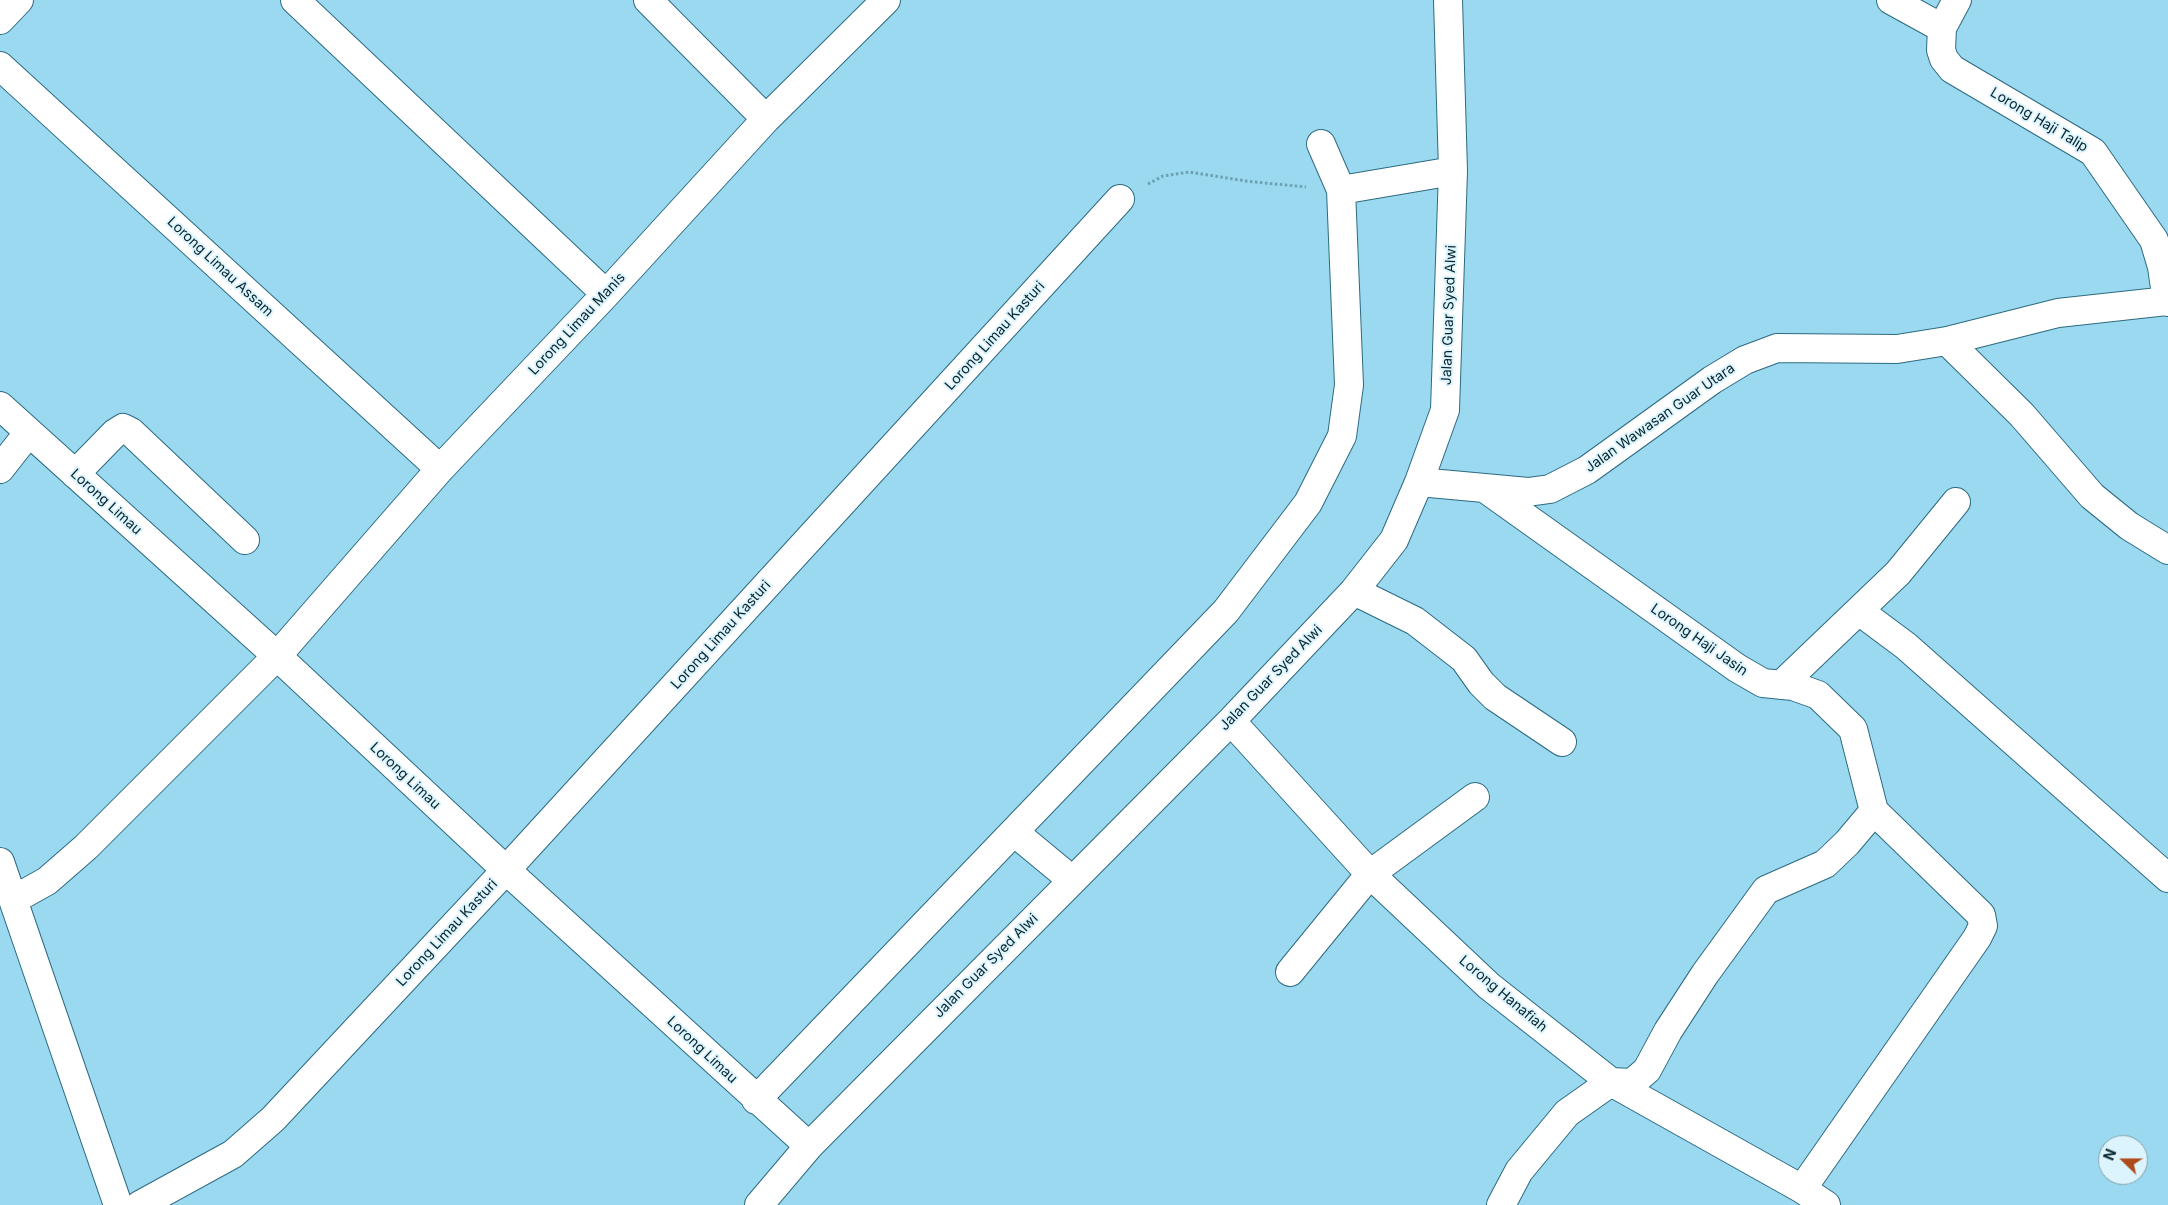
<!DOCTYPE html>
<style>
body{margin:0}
#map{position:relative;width:2168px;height:1205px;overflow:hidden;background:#9ad9f0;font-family:Inter,sans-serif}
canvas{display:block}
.north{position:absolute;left:2098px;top:1135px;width:50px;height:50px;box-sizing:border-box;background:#dbf4fd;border:1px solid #87a0a9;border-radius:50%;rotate:292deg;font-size:14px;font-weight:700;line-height:20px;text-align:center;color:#08232b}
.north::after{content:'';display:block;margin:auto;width:18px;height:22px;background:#af4a1b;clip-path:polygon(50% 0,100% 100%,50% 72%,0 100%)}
</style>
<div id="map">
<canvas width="2168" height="1205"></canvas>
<div class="north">N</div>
</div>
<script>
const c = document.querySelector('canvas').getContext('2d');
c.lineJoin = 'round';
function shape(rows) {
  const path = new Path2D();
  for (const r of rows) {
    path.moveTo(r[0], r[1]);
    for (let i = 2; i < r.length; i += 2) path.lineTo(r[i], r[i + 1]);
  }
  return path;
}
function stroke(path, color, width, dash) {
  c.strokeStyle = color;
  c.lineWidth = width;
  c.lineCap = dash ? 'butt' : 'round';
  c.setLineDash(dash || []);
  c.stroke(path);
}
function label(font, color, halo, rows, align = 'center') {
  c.font = font + ' Inter,sans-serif';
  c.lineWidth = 4;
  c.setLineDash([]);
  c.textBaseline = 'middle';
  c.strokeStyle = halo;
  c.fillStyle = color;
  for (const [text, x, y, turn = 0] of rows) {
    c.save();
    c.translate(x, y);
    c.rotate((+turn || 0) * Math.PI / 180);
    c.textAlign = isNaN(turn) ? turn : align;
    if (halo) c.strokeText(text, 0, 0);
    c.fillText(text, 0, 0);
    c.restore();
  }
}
const minor = shape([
 [295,0,606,294],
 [648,0,766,119],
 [1891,0,1942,28,1941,50,1944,59,1952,69,2093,152,2154,240,2162,267,2167,302],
 [0,20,19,0],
 [1942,28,1957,0],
 [0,66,440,469],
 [1341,190,1453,171],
 [1947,341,2022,415,2092,496,2129,526,2168,550],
 [0,406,277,656,506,870,809,1146],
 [0,469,29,432],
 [75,474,115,433,123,428,131,432,245,540],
 [1419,482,1528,492,1550,489,1587,470,1712,380,1745,360,1777,348,1897,349,1947,341,2058,313,2168,301],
 [1486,489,1737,668,1763,683,1793,686,1818,695,1853,729,1874,811,1981,915,1983,926,1977,938,1802,1189],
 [1354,591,1415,621,1464,659,1481,683,1495,697,1562,742],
 [1859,611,1906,646,2168,878],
 [1781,685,1898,573,1956,502],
 [1231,721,1370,874,1489,986,1611,1082,1802,1189,1826,1205],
 [1014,832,1072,880],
 [0,862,118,1205],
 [13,900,47,881,86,847,277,656,440,469,606,294,766,119,886,0],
 [1290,972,1370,874,1475,797],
 [756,1100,1226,611,1308,503,1342,436,1349,385,1341,190,1321,144],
 [140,1205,233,1154,273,1119,506,870,1120,199],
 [759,1205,809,1146,1231,721,1354,591,1394,540,1419,482,1445,410,1453,171,1448,0],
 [1501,1205,1519,1171,1567,1113,1611,1082,1632,1083,1647,1070,1668,1031,1705,974,1766,890,1825,864,1847,843,1874,811]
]);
stroke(minor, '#2c6b80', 30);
stroke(shape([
 [1148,184,1163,176,1189,172,1246,181,1306,187]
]), '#6ca0b2', 3, [2.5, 2.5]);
stroke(minor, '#fff', 28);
label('14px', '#08232b', '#dbf4fd', [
 ["Lorong Haji Talip",2039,120,31],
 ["Lorong Limau Assam",220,267,43],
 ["Jalan Guar Syed Alwi",1449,315,-88],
 ["Lorong Limau Manis",577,324,-47],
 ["Lorong Limau Kasturi",995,336,-48],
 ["Jalan Wawasan Guar Utara",1660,418,-35],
 ["Lorong Limau",106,502,42],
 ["Lorong Limau Kasturi",721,635,-48],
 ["Lorong Haji Jasin",1699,640,35],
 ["Jalan Guar Syed Alwi",1271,678,-46],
 ["Lorong Limau",405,776,43],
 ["Lorong Limau Kasturi",447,933,-47],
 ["Jalan Guar Syed Alwi",986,966,-45],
 ["Lorong Hanafiah",1503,994,40],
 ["Lorong Limau",702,1050,43]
]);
</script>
